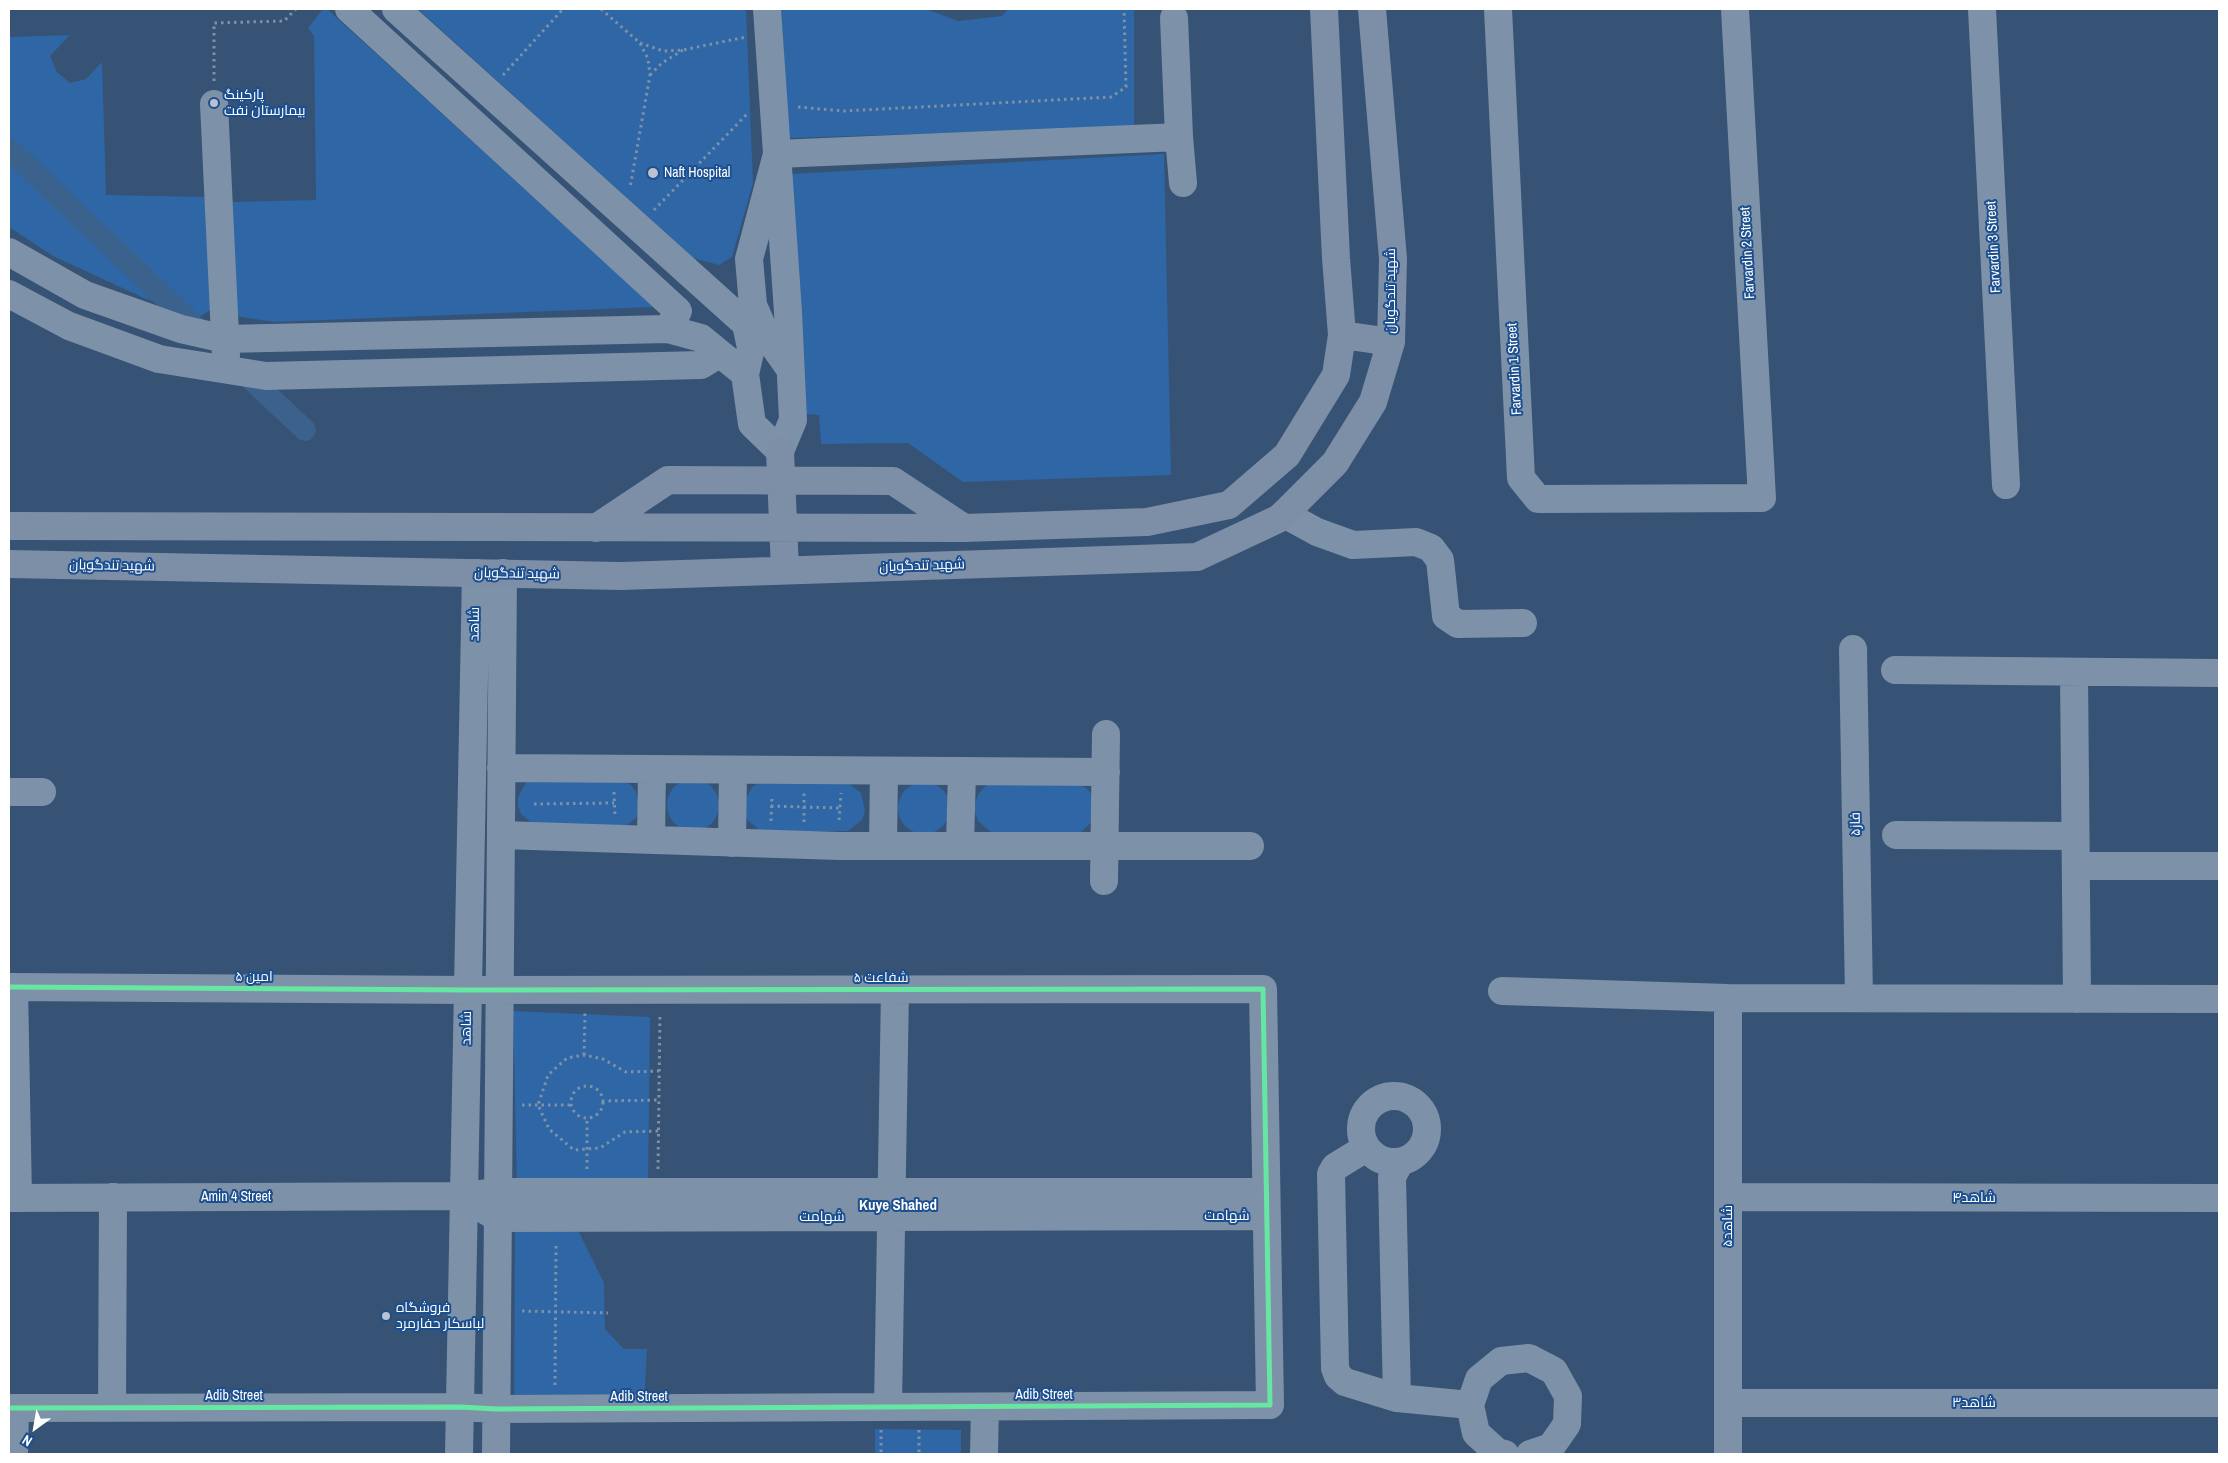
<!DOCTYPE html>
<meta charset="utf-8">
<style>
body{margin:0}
#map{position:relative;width:2228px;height:1463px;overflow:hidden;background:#365274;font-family:"Archivo Narrow",sans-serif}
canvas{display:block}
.frame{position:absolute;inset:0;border:10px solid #fff;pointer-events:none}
.north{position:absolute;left:10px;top:1403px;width:50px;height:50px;-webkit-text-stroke:4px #1b4f8f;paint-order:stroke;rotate:212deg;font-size:14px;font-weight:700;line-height:20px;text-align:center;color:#fff}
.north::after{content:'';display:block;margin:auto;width:18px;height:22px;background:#fff;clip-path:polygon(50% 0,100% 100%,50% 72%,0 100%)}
</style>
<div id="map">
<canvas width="2228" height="1463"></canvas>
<div class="frame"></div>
<div class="north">N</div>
</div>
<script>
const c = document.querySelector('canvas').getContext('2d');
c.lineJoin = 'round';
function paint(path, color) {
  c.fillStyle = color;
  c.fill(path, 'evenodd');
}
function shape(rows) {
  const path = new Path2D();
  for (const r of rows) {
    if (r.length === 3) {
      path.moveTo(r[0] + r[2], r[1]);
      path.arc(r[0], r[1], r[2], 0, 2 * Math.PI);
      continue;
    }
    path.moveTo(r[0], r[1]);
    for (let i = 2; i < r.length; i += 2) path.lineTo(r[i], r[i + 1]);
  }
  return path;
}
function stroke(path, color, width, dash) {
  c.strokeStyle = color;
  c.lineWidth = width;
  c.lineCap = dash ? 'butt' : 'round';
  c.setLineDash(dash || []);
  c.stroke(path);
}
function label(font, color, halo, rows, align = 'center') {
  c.font = font + ' "Archivo Narrow",Cairo,sans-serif';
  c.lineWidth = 4;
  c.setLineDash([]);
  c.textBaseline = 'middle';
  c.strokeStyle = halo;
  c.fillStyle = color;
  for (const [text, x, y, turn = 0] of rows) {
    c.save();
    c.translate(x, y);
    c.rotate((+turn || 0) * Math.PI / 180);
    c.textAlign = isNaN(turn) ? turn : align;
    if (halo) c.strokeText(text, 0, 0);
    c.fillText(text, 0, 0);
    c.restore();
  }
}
paint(shape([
 [323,9,327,9,654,307,274,322,235,316,233,202,316,200,314,36,308,28],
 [418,9,746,9,753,183,732,257,719,265,693,258],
 [781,9,926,9,958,21,1002,16,1008,9,1134,9,1134,127,789,138],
 [70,35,50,56,57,72,70,83,86,79,102,62,106,195,209,197,215,307,201,316,144,298,53,256,9,227,9,37],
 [1164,154,1171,475,963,482,908,443,821,444,819,415,806,414,791,174],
 [693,805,26],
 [622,780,631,785,636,792,639,809,636,818,622,829,535,826,521,814,518,806,518,797,527,781],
 [760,782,847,782,861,793,865,811,862,820,848,831,761,831,747,820,744,811,744,802,752,787],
 [924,808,26],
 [991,783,1078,784,1086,788,1093,795,1093,821,1080,833,992,833,978,821,975,813,975,804,978,795,983,788],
 [513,1011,650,1017,648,1188,517,1188],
 [574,1222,604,1283,605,1329,624,1349,647,1349,644,1404,514,1405,515,1223],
 [875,1429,961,1430,961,1454,875,1454]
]), '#2f66a5');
stroke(shape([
 [9,149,206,337],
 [240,369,305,430]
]), '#3b618d', 22);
stroke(shape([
 [601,9,640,43,648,59,650,75,630,188],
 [640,43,663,51,683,50,746,37],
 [503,75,563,9],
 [650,75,662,63,683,50],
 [214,81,214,23,284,21,296,9],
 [798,107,844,111,1111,97,1126,87,1124,9],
 [654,210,749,112],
 [614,792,615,816],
 [534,804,614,803],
 [771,806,840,808],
 [839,820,841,793],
 [771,821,772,795],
 [804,822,804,793],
 [584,1055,585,1013],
 [587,1102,16],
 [602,1101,659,1100],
 [522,1105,572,1105],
 [658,1131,625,1132,600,1148,574,1150,549,1129,538,1105,548,1075,567,1058,584,1055,603,1059,626,1072,659,1071],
 [587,1169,587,1117],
 [658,1169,660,1013],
 [522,1311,608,1313],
 [555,1385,556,1242],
 [881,1430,881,1454],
 [919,1430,919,1454]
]), '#7d92a8', 3, [2.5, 4]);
stroke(shape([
 [349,9,678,311,668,329],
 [396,9,746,324,751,348,745,374],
 [1498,9,1521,478,1538,499,1762,498,1735,9],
 [1982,9,2006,485],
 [214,104,226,356],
 [1179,137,1183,183],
 [9,252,85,295,181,329,225,339,668,329,701,338,745,374,752,424,780,451,793,420,788,312,767,9],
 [9,294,69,326,159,359,266,376,701,365,711,359,712,347],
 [790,369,766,335,753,305,749,259,777,154,1179,137,1174,18],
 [1284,514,1317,532,1353,545,1416,542,1431,548,1440,560,1446,616,1458,624,1523,623],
 [1853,649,1859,998],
 [1895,670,2219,673],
 [2074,673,2077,999],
 [501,768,1106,772],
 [9,792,42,792],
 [501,835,839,846,1250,846],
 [1896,835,2075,836],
 [651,840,652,769],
 [732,843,733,770],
 [883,846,884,771],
 [960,846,962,771],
 [2076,866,2219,866],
 [1104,881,1106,734],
 [9,987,469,990,1263,989,1270,1405,496,1409,460,1407,9,1408],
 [14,987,18,1198],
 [1502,991,1728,998,2219,999],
 [1728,998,1728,1454],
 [1394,1129,33],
 [1366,1148,1335,1167,1331,1174,1335,1368,1338,1376,1345,1382,1397,1398,1470,1405],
 [1728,1197,2219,1198],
 [9,1198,464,1196,498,1192,1266,1192],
 [483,1209,498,1218,1266,1216],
 [1397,1398,1392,1177,1400,1162],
 [1728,1403,2219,1403],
 [888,1407,895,989],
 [112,1408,113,1197],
 [14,1454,15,1408],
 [459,1454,476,573],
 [496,1454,503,573],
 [984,1454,985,1407],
 [1505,1454,1497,1452,1476,1433,1470,1405,1479,1379,1501,1361,1529,1358,1554,1371,1568,1396,1567,1424,1551,1447,1530,1454]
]), '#7d92a8', 28);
stroke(shape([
 [1342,335,1391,342],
 [780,451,785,570],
 [9,526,964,528,1147,522,1229,505,1287,455,1336,375,1342,335,1336,258,1324,9],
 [596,528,668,480,893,481,964,528],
 [9,564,621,576,1197,557,1278,519,1284,514,1335,463,1373,402,1391,342,1393,259,1372,9]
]), '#7d8ea7', 28);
stroke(shape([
 [9,987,469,990,1263,989,1270,1405,496,1409,460,1407,9,1408]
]), '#66e7a1', 5);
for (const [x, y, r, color] of [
 [214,103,5,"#b9c2ce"],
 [653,173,6,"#b9c2ce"],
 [386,1316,5,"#b9c2ce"]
]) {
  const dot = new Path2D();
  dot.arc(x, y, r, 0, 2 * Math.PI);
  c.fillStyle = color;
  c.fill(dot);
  stroke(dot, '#1b4f8f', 2);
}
label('14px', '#fff', '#1b4f8f', [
 ["پارکینگ",224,95],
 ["بیمارستان نفت",224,111],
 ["Naft Hospital",664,173],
 ["فروشگاه",396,1308],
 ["لباسکار حفارمرد",396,1324]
], 'left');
label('14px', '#fff', '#1b4f8f', [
 ["Farvardin 3 Street",1994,247,-93],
 ["Farvardin 2 Street",1748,253,-93],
 ["شهید تندگویان",1391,291,-90],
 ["Farvardin 1 Street",1515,369,-93],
 ["شهید تندگویان",112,566,1],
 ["شهید تندگویان",922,566,-2],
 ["شهید تندگویان",517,574,1],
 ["شاهد",475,624,-89],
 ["فاز۵",1856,824,-91],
 ["امین ۵",254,977],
 ["شفاعت ۵",881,978],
 ["شاهد",467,1028,-89],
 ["Amin 4 Street",236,1197],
 ["شاهد۴",1974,1198],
 ["شهامت",1227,1216],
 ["شهامت",822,1217],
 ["شاهد۵",1728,1226,-90],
 ["Adib Street",1044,1395],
 ["Adib Street",234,1396],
 ["Adib Street",639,1397],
 ["شاهد۳",1974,1403]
]);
label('bold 15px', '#fff', '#1b4f8f', [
 ["Kuye Shahed",898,1206]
]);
</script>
